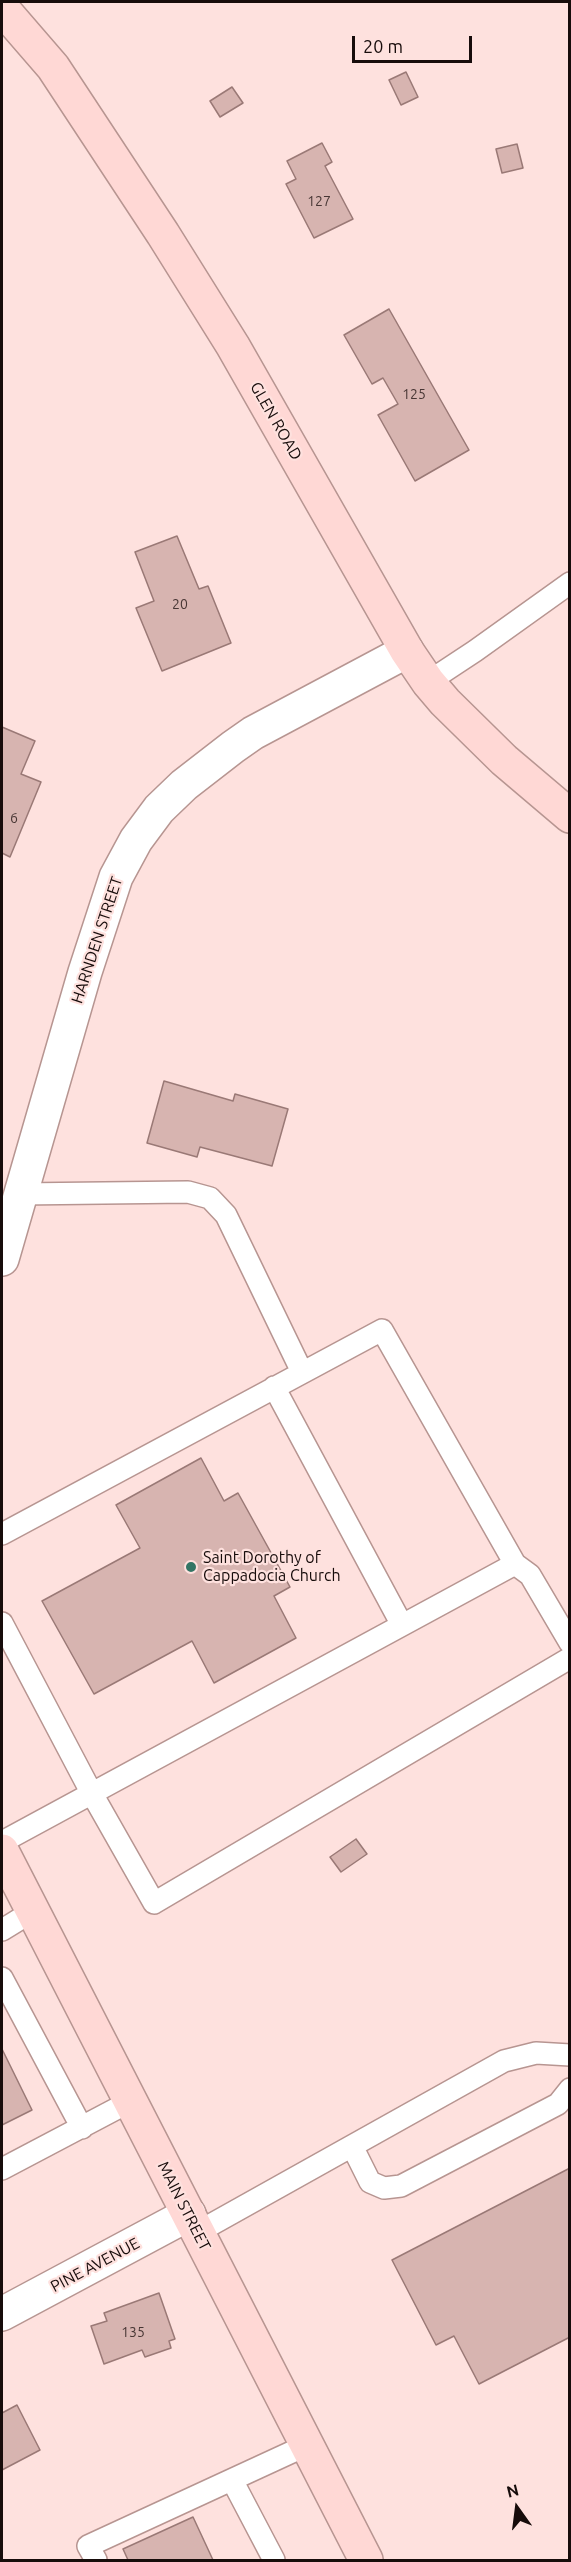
<!DOCTYPE html>
<style>
body{margin:0}
#map{position:relative;width:571px;height:2562px;overflow:hidden;background:#fee1de;font-family:Ubuntu,sans-serif}
canvas{display:block}
.frame{position:absolute;inset:0;border:3px solid #170c0b;pointer-events:none}
.north{position:absolute;left:487px;top:2478px;width:60px;height:60px;-webkit-text-stroke:4px #fee1de;paint-order:stroke;rotate:346deg;font-size:16px;font-weight:700;line-height:24px;text-align:center;color:#170c0b}
.north::after{content:'';display:block;margin:auto;width:21px;height:27px;background:#170c0b;clip-path:polygon(50% 0,100% 100%,50% 72%,0 100%)}
.scale{position:absolute;left:352px;top:36px;width:120px;height:27px;box-sizing:border-box;border:3px solid #170c0b;border-top:0;padding-left:8px;font-size:18px;line-height:21px;white-space:nowrap;color:#170c0b;-webkit-text-stroke:4px #fee1de;paint-order:stroke}
</style>
<div id="map">
<canvas width="571" height="2562"></canvas>
<div class="frame"></div>
<div class="north">N</div>
<div class="scale">20 m</div>
</div>
<script>
const c = document.querySelector('canvas').getContext('2d');
c.lineJoin = 'round';
function paint(path, color) {
  c.fillStyle = color;
  c.fill(path, 'evenodd');
}
function shape(rows) {
  const path = new Path2D();
  for (const r of rows) {
    path.moveTo(r[0], r[1]);
    for (let i = 2; i < r.length; i += 2) path.lineTo(r[i], r[i + 1]);
  }
  return path;
}
function stroke(path, color, width, dash) {
  c.strokeStyle = color;
  c.lineWidth = width;
  c.lineCap = dash ? 'butt' : 'round';
  c.setLineDash(dash || []);
  c.stroke(path);
}
function label(font, color, halo, rows, align = 'center') {
  c.font = font + ' Ubuntu,sans-serif';
  c.lineWidth = 4.5;
  c.setLineDash([]);
  c.textBaseline = 'middle';
  c.strokeStyle = halo;
  c.fillStyle = color;
  for (const [text, x, y, turn = 0] of rows) {
    c.save();
    c.translate(x, y);
    c.rotate((+turn || 0) * Math.PI / 180);
    c.textAlign = isNaN(turn) ? turn : align;
    if (halo) c.strokeText(text, 0, 0);
    c.fillText(text, 0, 0);
    c.restore();
  }
}
const building = shape([
 [406,72,418,97,401,105,389,80,406,72],
 [232,87,243,103,220,117,210,101,232,87],
 [322,143,332,162,325,166,353,219,314,238,286,184,296,179,287,161,322,143],
 [517,144,523,168,502,173,496,149,517,144],
 [389,309,469,450,415,481,378,415,398,404,383,378,372,384,344,335,389,309],
 [177,536,199,589,208,586,231,643,162,671,136,608,154,601,135,552,177,536],
 [2,727,35,741,21,774,41,782,10,857,2,853,2,727],
 [164,1081,233,1101,235,1094,288,1109,272,1166,200,1147,197,1157,147,1143,164,1081],
 [201,1458,224,1501,238,1493,290,1587,274,1596,296,1638,214,1683,192,1641,94,1694,42,1601,140,1548,116,1505,201,1458],
 [356,1839,367,1854,341,1872,330,1857,356,1839],
 [2,2049,32,2110,2,2125,2,2049],
 [570,2168,570,2337,479,2384,454,2336,436,2345,392,2260,570,2168],
 [159,2293,175,2339,169,2341,171,2348,145,2357,142,2350,104,2364,91,2326,107,2321,104,2313,159,2293],
 [17,2405,40,2450,2,2470,2,2413,17,2405],
 [193,2517,213,2560,128,2560,123,2549,193,2517]
]);
paint(building, '#d7b4b0');
stroke(building, '#9a7976', 1.5);
const lane = shape([
 [428,682,475,651,570,583],
 [19,1194,188,1192,210,1198,226,1215,302,1372],
 [274,1387,402,1625],
 [2,1534,382,1330,515,1564,2,1842],
 [515,1564,530,1575,570,1643],
 [2,1623,91,1792,154,1903,570,1658],
 [2,1930,33,1911],
 [2,1978,82,2128],
 [352,2146,370,2182,384,2188,401,2186,558,2104,570,2089],
 [2,2169,131,2101],
 [198,2232,504,2061,536,2053,570,2055],
 [232,2480,274,2560],
 [96,2560,88,2546,307,2445]
]);
const street = shape([
 [2,1259,85,972,116,877,136,840,159,809,184,785,233,747,253,733,407,651],
 [2,2314,189,2214]
]);
const secondary = shape([
 [2,8,53,67,163,234,233,346,407,651,428,682,445,702,504,760,570,816],
 [2,1851,366,2560]
]);
stroke(lane, '#b79591', 24);
stroke(street, '#b79591', 36);
stroke(secondary, '#b79591', 36);
stroke(lane, '#fff', 21);
stroke(street, '#fff', 33);
stroke(secondary, '#ffd8d5', 33);
for (const [x, y, r, color] of [
 [191,1567,6,"#337565"]
]) {
  const dot = new Path2D();
  dot.arc(x, y, r, 0, 2 * Math.PI);
  c.fillStyle = color;
  c.fill(dot);
  stroke(dot, '#fee1de', 2);
}
label('14px', '#473634', null, [
 ["127",319,201],
 ["125",414,394],
 ["20",180,604],
 ["6",14,818],
 ["135",133,2332]
]);
label('16px', '#170c0b', '#fee1de', [
 ["GLEN ROAD",276,421,60],
 ["HARNDEN STREET",97,940,-72],
 ["MAIN STREET",184,2206,63],
 ["PINE AVENUE",95,2265,-28]
]);
label('16px', '#170c0b', '#fee1de', [
 ["Saint Dorothy of",203,1558],
 ["Cappadocia Church",203,1576]
], 'left');
</script>
